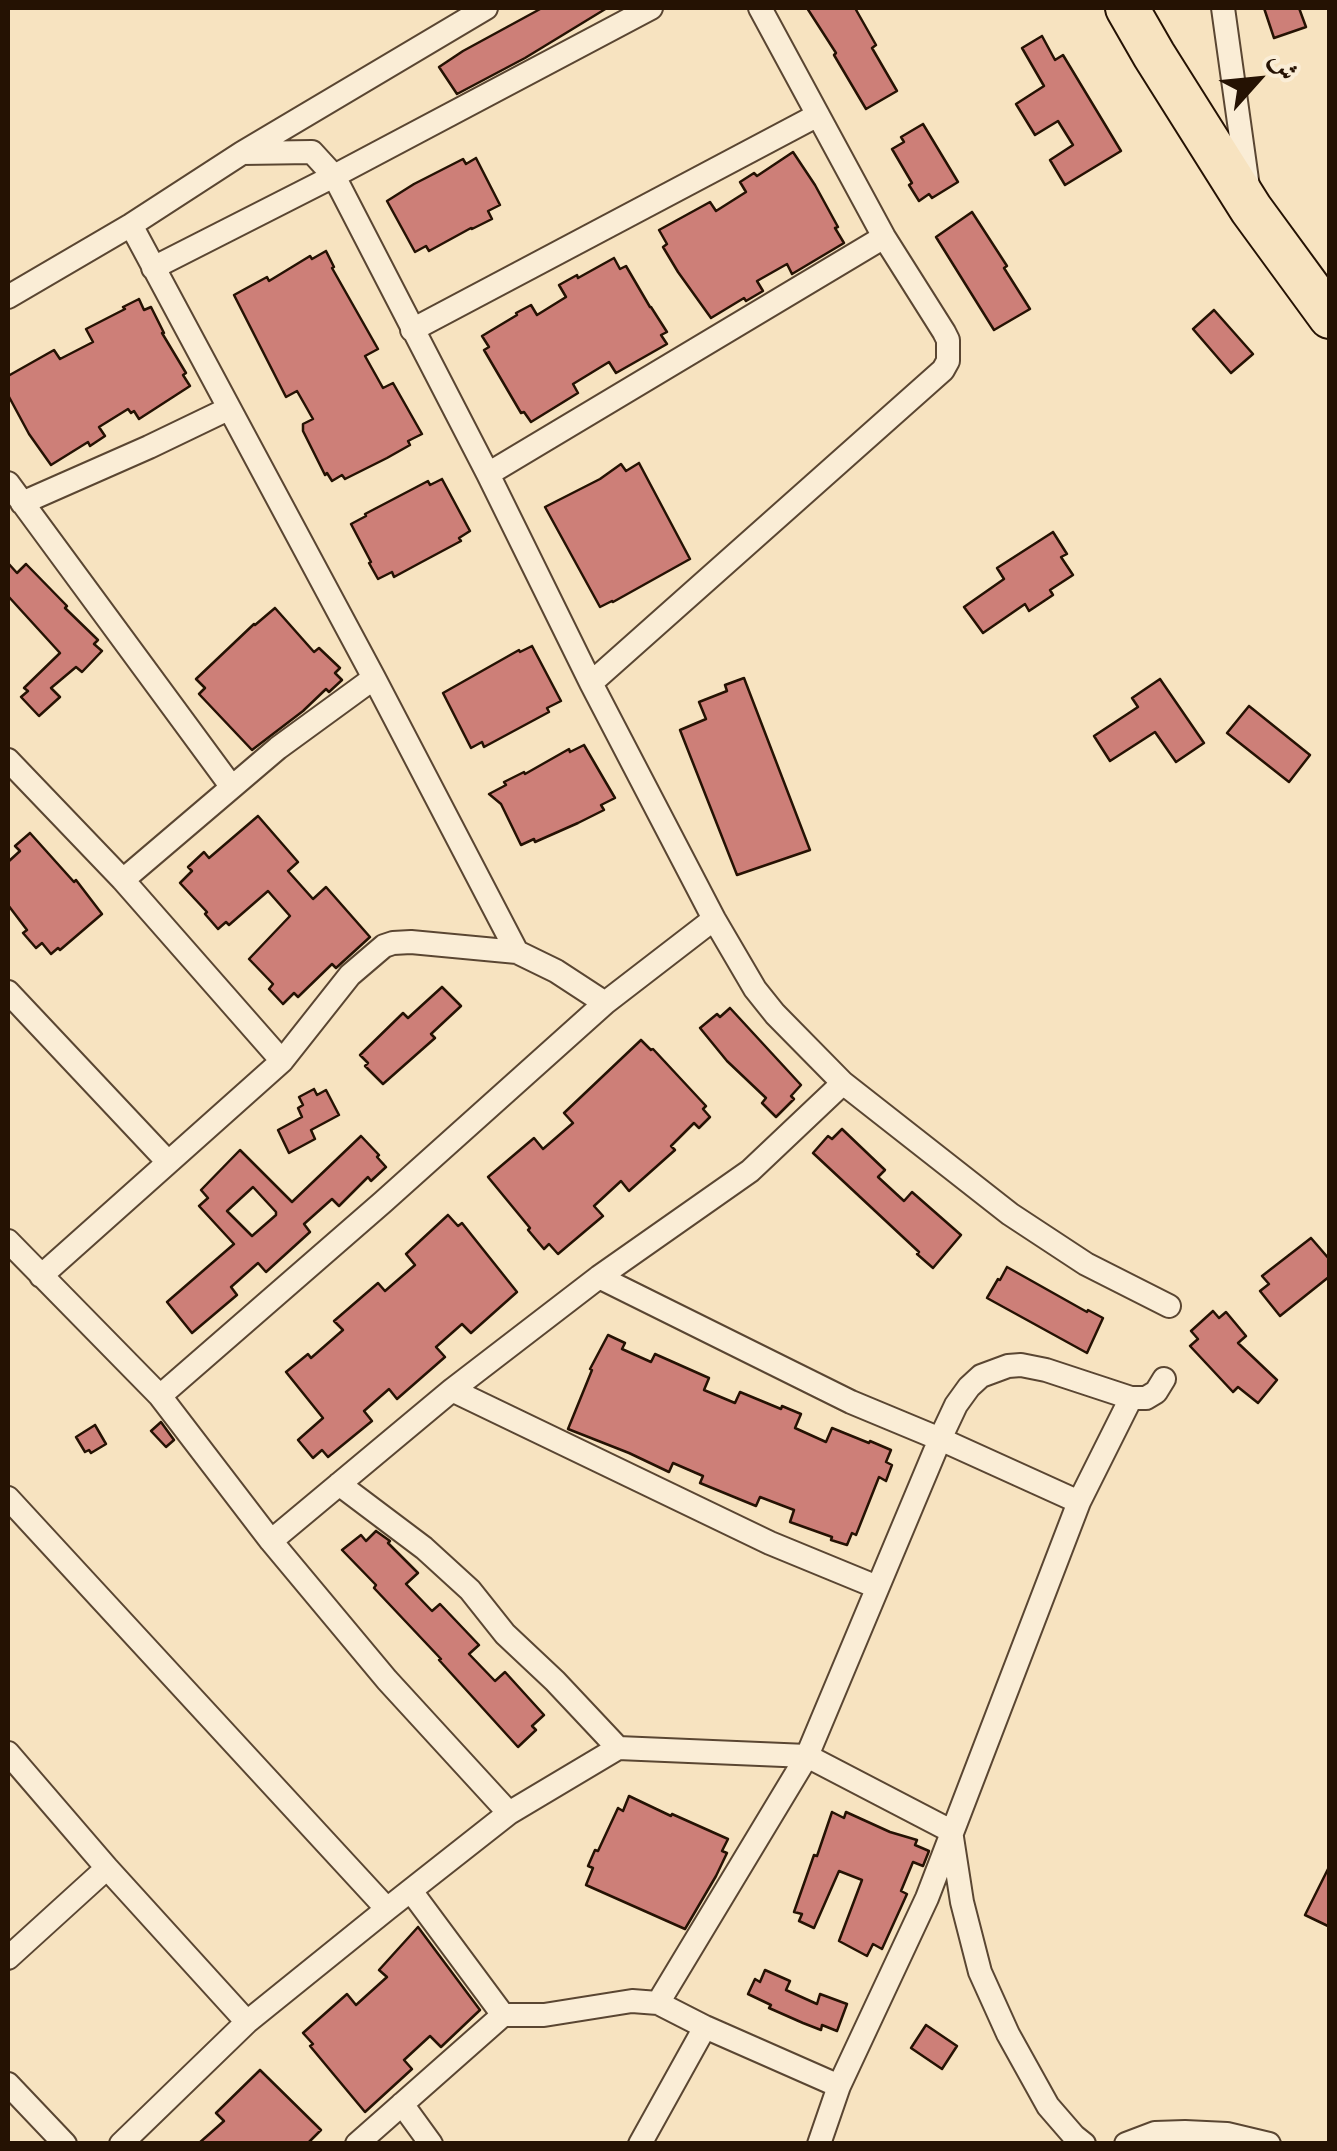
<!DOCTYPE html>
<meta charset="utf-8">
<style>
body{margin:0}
#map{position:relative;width:1337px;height:2151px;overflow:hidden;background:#f7e3c0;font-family:Cardo,Amiri,serif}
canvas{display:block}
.frame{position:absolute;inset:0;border:10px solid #251203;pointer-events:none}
.north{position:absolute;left:1207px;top:30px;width:100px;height:100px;-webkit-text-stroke:8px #faedd6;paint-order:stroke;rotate:63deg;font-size:28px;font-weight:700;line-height:40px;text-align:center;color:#251203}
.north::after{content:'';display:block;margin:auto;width:35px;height:45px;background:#251203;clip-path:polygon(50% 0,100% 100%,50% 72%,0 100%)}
</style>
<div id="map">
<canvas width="1337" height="2151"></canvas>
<div class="frame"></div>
<div class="north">ش</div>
</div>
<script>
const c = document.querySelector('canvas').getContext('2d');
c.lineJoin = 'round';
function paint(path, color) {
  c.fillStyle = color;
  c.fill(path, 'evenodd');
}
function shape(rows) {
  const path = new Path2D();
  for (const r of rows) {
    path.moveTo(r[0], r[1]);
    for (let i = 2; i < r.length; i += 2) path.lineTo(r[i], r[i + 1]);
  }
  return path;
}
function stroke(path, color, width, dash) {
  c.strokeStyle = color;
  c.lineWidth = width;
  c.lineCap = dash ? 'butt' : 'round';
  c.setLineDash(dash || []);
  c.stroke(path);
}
const building = shape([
 [542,8,607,8,525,58,457,94,439,67,463,51,542,8],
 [807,8,855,8,876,45,872,48,897,91,866,109,834,55,836,53,807,8],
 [1264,8,1299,8,1306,27,1274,38,1264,8],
 [1042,36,1055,60,1063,55,1121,151,1065,185,1050,160,1073,145,1058,121,1035,135,1016,104,1044,86,1022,48,1042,36],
 [923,124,958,182,932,198,929,194,919,201,909,185,912,183,892,149,904,142,901,137,923,124],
 [793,152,815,185,838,227,835,228,844,243,792,274,787,264,757,281,763,291,746,301,744,298,711,318,678,272,663,247,667,244,659,230,710,202,716,211,746,192,740,182,754,173,757,176,793,152],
 [476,158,500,205,488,211,492,219,472,229,471,228,429,251,426,246,415,252,387,201,414,184,463,159,466,164,476,158],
 [972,212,1007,266,1004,268,1030,309,994,330,936,237,972,212],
 [326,251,334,267,332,268,378,349,365,356,383,388,393,383,422,434,408,441,410,445,387,458,345,479,342,475,332,481,327,473,325,475,303,431,303,424,313,419,297,391,286,397,234,295,267,277,269,281,310,256,312,259,326,251],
 [614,258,620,269,626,266,650,307,651,307,667,332,661,335,667,344,616,373,609,362,573,384,578,393,531,422,524,412,521,413,484,350,489,347,482,336,517,315,516,313,531,305,537,315,566,297,559,285,577,275,578,278,614,258],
 [139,299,144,310,151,307,164,333,162,333,186,373,183,375,190,386,139,419,134,411,131,413,128,409,99,427,105,436,90,446,88,442,51,465,29,434,8,395,8,376,54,350,60,359,93,342,86,329,125,309,123,307,139,299],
 [1214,310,1253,354,1231,373,1193,329,1214,310],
 [639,463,690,559,613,602,612,601,600,607,545,507,600,479,621,464,626,471,639,463],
 [442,479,470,531,459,538,461,541,418,564,394,577,392,572,378,579,369,563,371,562,351,524,366,516,365,514,428,481,430,485,442,479],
 [1053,532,1067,554,1061,557,1073,575,1050,590,1053,595,1029,611,1025,604,983,633,964,607,1004,579,997,568,1053,532],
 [8,563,17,573,26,564,67,606,65,608,98,640,94,644,102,651,82,672,76,667,51,688,60,697,39,716,21,697,28,691,24,688,60,653,8,596,8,563],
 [275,608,314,652,319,648,340,668,335,673,342,680,329,692,326,689,303,711,252,750,199,694,205,688,196,679,254,624,255,625,275,608],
 [532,646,561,701,547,708,549,712,484,747,482,742,471,748,443,693,519,650,520,652,532,646],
 [744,678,810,850,737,875,680,730,706,719,699,702,727,691,725,685,744,678],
 [1160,679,1204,743,1176,762,1155,732,1110,761,1094,736,1138,707,1132,698,1160,679],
 [1249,706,1310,755,1289,782,1227,733,1249,706],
 [584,745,615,798,601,805,604,810,578,823,535,842,534,839,521,845,501,804,489,794,506,785,504,782,524,772,525,774,569,749,570,752,584,745],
 [258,816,298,862,288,871,313,899,326,887,370,937,336,968,332,964,298,997,294,993,283,1004,269,989,273,984,249,959,290,916,268,891,229,925,226,922,218,929,205,914,207,912,180,883,192,871,188,867,204,852,209,858,258,816],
 [30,833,74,882,76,880,102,914,60,950,58,948,51,954,42,943,36,948,23,933,27,930,8,905,8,862,20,851,15,846,30,833],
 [442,987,461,1006,431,1034,435,1038,383,1084,365,1066,368,1063,360,1055,403,1013,408,1018,442,987],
 [730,1008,801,1085,791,1096,794,1099,776,1117,762,1103,766,1098,727,1061,700,1028,717,1014,720,1017,730,1008],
 [641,1040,651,1050,653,1049,706,1106,703,1109,710,1117,699,1128,694,1123,671,1146,675,1150,629,1191,621,1181,594,1206,603,1216,558,1254,549,1244,544,1249,528,1230,530,1228,488,1177,534,1138,543,1149,573,1123,564,1113,641,1040],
 [314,1089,317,1095,326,1090,339,1115,311,1130,315,1139,289,1153,278,1130,302,1117,298,1108,303,1105,299,1097,314,1089],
 [842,1129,885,1170,878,1177,904,1201,912,1192,961,1235,933,1268,917,1254,919,1252,813,1153,828,1136,832,1139,842,1129],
 [361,1136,379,1155,377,1157,386,1167,371,1181,368,1177,339,1206,332,1199,304,1224,310,1232,266,1272,258,1263,231,1287,237,1295,192,1333,167,1302,234,1244,199,1206,208,1198,201,1190,240,1150,292,1202,361,1136],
 [253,1187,276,1212,276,1215,252,1236,227,1211,253,1187],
 [448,1215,458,1226,462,1223,517,1292,471,1333,462,1324,436,1347,445,1357,397,1399,389,1389,364,1411,372,1421,328,1457,322,1450,313,1458,298,1440,323,1418,286,1372,308,1354,311,1358,343,1330,334,1321,378,1283,385,1291,415,1265,406,1254,448,1215],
 [1311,1238,1330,1260,1330,1276,1280,1316,1260,1291,1269,1284,1262,1276,1311,1238],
 [1007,1267,1087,1312,1088,1310,1103,1318,1087,1353,987,1298,998,1279,1000,1280,1007,1267],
 [1213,1311,1219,1318,1226,1312,1246,1336,1238,1343,1277,1380,1258,1403,1238,1387,1233,1392,1190,1346,1198,1339,1191,1331,1213,1311],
 [608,1335,625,1343,622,1349,651,1362,655,1354,709,1378,704,1390,735,1403,740,1392,781,1409,782,1406,801,1414,795,1428,826,1442,832,1428,869,1443,870,1441,891,1450,886,1462,892,1465,886,1481,879,1477,856,1535,852,1533,847,1545,831,1540,832,1537,790,1522,794,1510,760,1497,756,1506,700,1483,703,1476,673,1463,669,1472,629,1453,568,1429,592,1370,590,1369,608,1335],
 [161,1422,174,1440,166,1447,151,1431,161,1422],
 [95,1425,106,1444,91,1453,89,1450,85,1452,76,1437,95,1425],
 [376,1531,390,1541,388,1543,418,1573,406,1584,432,1611,440,1604,479,1645,469,1654,495,1681,505,1672,544,1715,532,1726,536,1730,518,1747,439,1660,441,1659,374,1588,376,1585,342,1550,361,1535,366,1541,376,1531],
 [629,1796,671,1816,672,1814,728,1839,722,1851,727,1853,716,1876,685,1929,586,1885,593,1868,588,1866,595,1850,598,1851,618,1808,623,1811,629,1796],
 [832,1812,844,1818,846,1812,890,1832,917,1840,915,1845,929,1851,923,1866,913,1862,901,1891,907,1894,882,1949,873,1944,867,1956,839,1941,862,1880,839,1871,814,1928,799,1921,802,1914,794,1912,814,1855,817,1856,832,1812],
 [1330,1865,1330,1927,1305,1915,1330,1865],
 [418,1927,480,2010,441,2047,430,2036,404,2060,412,2069,365,2112,310,2046,313,2044,303,2033,347,1994,356,2005,387,1977,379,1970,418,1927],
 [765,1970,790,1981,786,1990,817,2004,820,1994,847,2004,837,2031,822,2025,821,2030,803,2023,769,2008,771,2005,748,1994,755,1979,760,1982,765,1970],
 [926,2025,957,2046,942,2069,911,2048,926,2025],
 [260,2070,321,2130,307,2144,198,2144,224,2121,216,2113,260,2070]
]);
paint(building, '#cd7f78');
stroke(building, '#251203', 2.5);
const street = shape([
 [1223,8,1248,187],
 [242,153,312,152,334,176,488,474,591,683,714,919,755,989,775,1014,843,1083,1010,1214,1086,1264,1169,1306],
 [131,225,374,678,517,952],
 [153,268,334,176,651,8],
 [8,297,131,225,242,153,486,8],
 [412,330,818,115],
 [488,474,884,237],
 [8,483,231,786],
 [22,503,149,447,228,409],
 [591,683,943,370,948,361,948,340,944,332,884,237,760,8],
 [8,760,123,880,282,1061],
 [123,880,278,748,374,678],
 [8,992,168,1162],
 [8,1241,160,1396,271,1541,387,1680,509,1813],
 [41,1276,282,1061,350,975,384,946,393,943,411,942,517,952,556,971,605,1003],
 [599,1277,851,1402,940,1439,1079,1502],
 [452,1390,770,1543,877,1587],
 [160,1396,383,1202,605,1003,714,919],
 [339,1484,424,1548,470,1590,505,1634,555,1681,618,1748],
 [8,1498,387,1909],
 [271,1541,452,1390,599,1277,750,1171,843,1083],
 [8,1753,107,1868,247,2022],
 [411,1891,503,2015,544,2015,632,2001,658,2003],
 [8,1958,107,1868],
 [8,2084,65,2144],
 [839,2086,705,2027,658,2003,807,1756,940,1439,956,1405,969,1387,981,1376,1008,1366,1021,1365,1046,1370,1131,1398,1146,1398,1156,1392,1164,1379],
 [402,2104,431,2144],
 [121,2144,247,2022,387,1909,509,1813,618,1748,807,1756,951,1831,962,1902,980,1972,1008,2034,1048,2106,1074,2136,1084,2144],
 [357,2144,503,2015],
 [640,2144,705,2027],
 [819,2144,839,2086,927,1898,1079,1502,1131,1398],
 [1126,2144,1155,2133,1185,2132,1227,2134,1269,2144]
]);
const highway = shape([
 [1127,8,1154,55,1251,209,1330,317]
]);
stroke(street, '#5a4632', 26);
stroke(highway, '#251203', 46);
stroke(street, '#faedd6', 22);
stroke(highway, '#f7e3c0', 42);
</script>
